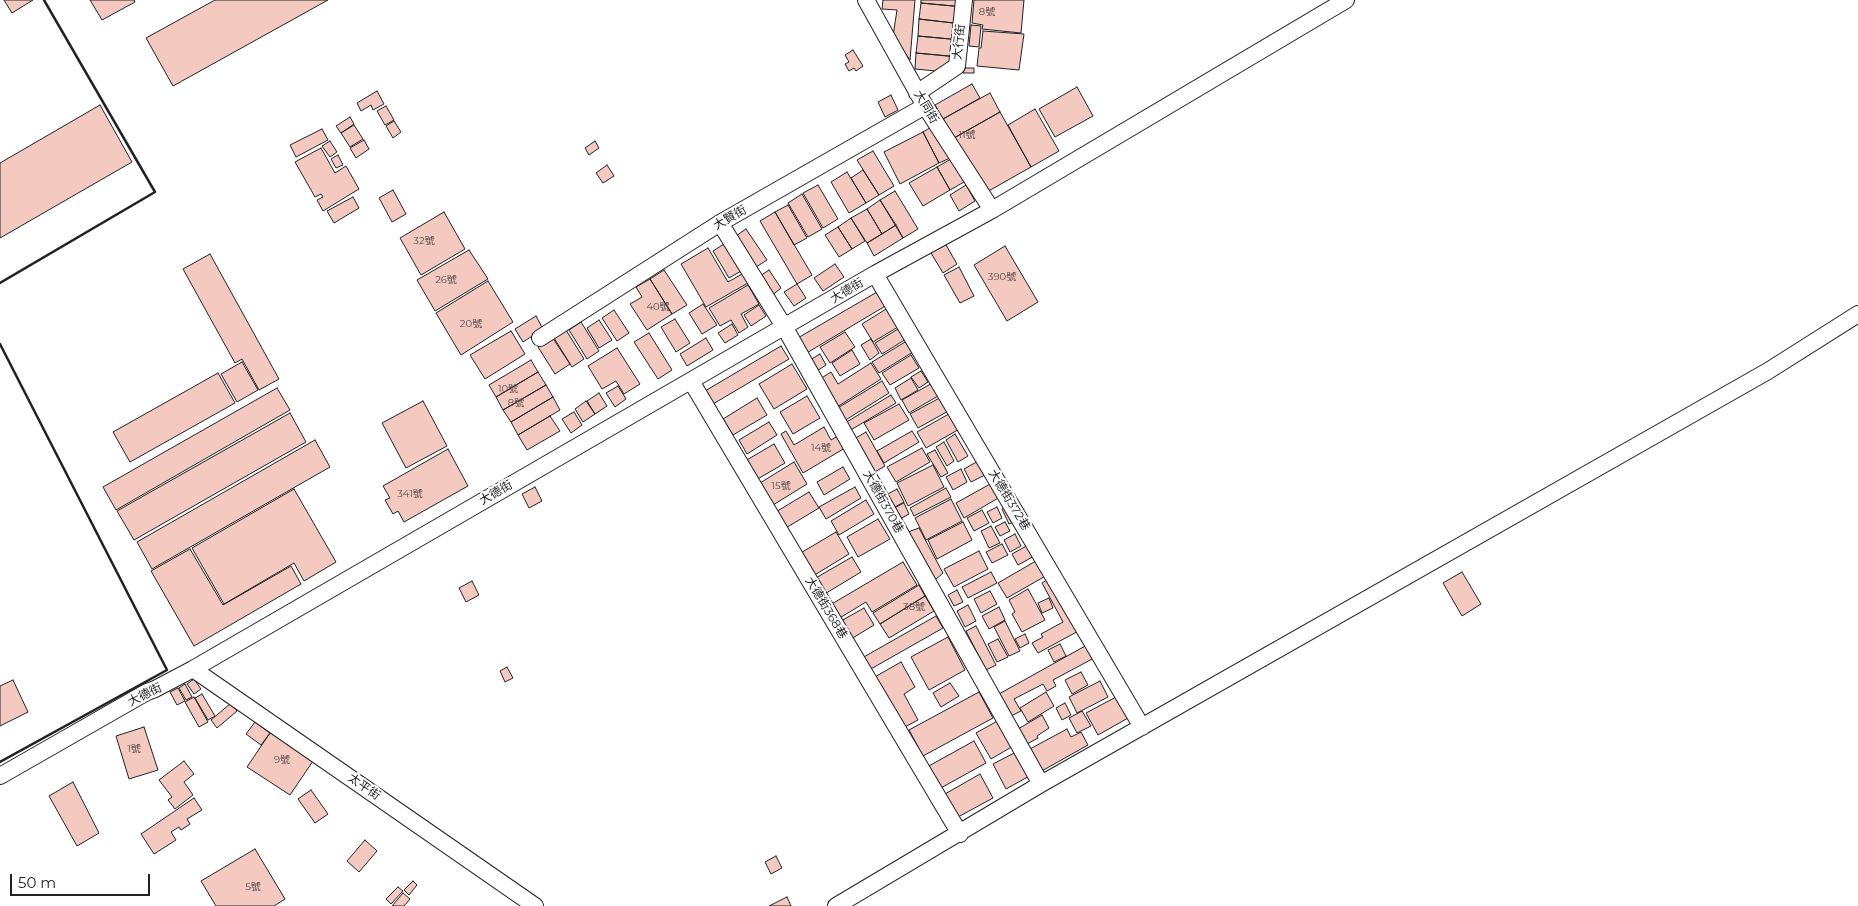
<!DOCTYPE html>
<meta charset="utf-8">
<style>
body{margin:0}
#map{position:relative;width:1858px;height:906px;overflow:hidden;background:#fff;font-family:Montserrat,sans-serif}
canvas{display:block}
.scale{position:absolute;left:10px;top:874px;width:140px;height:22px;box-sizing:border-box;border:2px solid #222;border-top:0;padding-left:6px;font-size:15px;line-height:18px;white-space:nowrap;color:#222;-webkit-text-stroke:4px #fff;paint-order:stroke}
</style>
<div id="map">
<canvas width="1858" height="906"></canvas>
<div class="scale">50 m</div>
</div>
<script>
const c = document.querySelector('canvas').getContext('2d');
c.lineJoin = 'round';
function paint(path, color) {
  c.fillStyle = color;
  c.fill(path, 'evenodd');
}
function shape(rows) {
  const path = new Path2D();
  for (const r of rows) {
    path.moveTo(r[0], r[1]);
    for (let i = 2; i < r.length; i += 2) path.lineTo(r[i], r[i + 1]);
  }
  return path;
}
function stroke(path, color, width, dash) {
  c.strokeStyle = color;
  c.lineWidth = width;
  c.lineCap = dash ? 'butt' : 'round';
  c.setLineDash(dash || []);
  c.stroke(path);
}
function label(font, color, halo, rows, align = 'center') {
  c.font = font + ' Montserrat,"Noto Sans TC",sans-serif';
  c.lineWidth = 4;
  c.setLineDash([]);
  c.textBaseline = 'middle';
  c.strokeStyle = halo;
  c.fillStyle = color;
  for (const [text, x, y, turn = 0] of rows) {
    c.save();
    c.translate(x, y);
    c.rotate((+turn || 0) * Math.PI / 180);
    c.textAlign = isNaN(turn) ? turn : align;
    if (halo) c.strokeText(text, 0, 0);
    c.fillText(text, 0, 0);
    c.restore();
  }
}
const building = shape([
 [4,0,33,0,12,13,4,0],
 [90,0,134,0,135,2,102,20,90,0],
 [215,0,328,0,173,86,146,38,215,0],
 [883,0,915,0,910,60,893,36,897,10,882,9,883,0],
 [921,0,965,0,964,7,921,3,921,0],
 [974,0,1024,0,1021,33,982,29,983,25,972,23,974,0],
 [921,3,964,7,962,24,919,19,921,3],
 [919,19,962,24,961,40,918,36,919,19],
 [971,25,981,26,979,47,969,46,971,25],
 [983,31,1024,34,1019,70,977,66,979,48,981,48,983,31],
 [918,36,961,40,959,57,916,53,918,36],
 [853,50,863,66,856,71,854,68,849,71,845,64,849,62,845,55,853,50],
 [916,53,959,57,958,73,915,69,916,53],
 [963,68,974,68,974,73,963,73,963,68],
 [972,84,980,98,943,119,935,105,972,84],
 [1077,87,1093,116,1055,137,1039,109,1077,87],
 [377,91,384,104,373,110,371,105,361,111,357,103,377,91],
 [990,93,1000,112,954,138,943,119,990,93],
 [891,95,898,110,885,117,878,102,891,95],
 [100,105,132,162,0,238,0,163,100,105],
 [386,106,394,120,385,125,377,111,386,106],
 [1035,109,1059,151,1031,167,1008,125,1035,109],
 [1000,112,1031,167,985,193,954,138,1000,112],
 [350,117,354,124,341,133,336,126,350,117],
 [394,121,401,132,393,138,386,126,394,121],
 [354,125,363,139,350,147,341,133,354,125],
 [933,126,950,158,939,163,923,132,933,126],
 [322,129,328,140,296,157,290,145,322,129],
 [923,132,939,163,900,184,884,152,923,132],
 [364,140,369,149,356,158,350,148,364,140],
 [330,141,337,152,330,157,322,146,330,141],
 [595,141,599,148,589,155,585,148,595,141],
 [321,148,335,173,346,166,359,189,323,211,317,200,323,197,321,194,315,197,295,162,321,148],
 [873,151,894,186,879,195,857,160,873,151],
 [338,155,343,165,336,168,331,159,338,155],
 [951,159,964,182,950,190,937,167,951,159],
 [607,165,614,176,603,183,596,173,607,165],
 [937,167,950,190,923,206,909,183,937,167],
 [863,170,879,195,866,203,851,178,863,170],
 [847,172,866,203,849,213,831,182,847,172],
 [818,185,838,219,823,228,803,193,818,185],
 [966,185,975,201,959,211,950,195,966,185],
 [393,190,406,214,392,222,379,198,393,190],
 [895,191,918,229,903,238,880,200,895,191],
 [802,194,822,229,808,237,788,203,802,194],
 [353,197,359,208,334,223,327,211,353,197],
 [880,200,896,225,882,234,867,209,880,200],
 [788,205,807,238,794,245,775,212,788,205],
 [867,209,882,234,867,243,851,218,867,209],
 [444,212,465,249,421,275,400,238,444,212],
 [775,212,812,275,797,284,760,221,775,212],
 [851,218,865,241,852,249,838,227,851,218],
 [896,225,903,238,874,256,867,243,896,225],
 [838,227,852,249,839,257,825,235,838,227],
 [746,229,767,260,753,269,733,238,746,229],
 [942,238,957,264,943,273,928,248,942,238],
 [724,244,741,271,729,278,713,251,724,244],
 [1005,246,1038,302,1007,321,974,265,1005,246],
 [708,248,728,282,742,274,748,283,706,307,681,264,708,248],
 [469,250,488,279,435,311,417,280,469,250],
 [210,254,279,379,259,390,242,359,235,363,183,269,210,254],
 [835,264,844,277,823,291,814,278,835,264],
 [959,267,974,296,960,303,944,275,959,267],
 [664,270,687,305,672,314,650,279,664,270],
 [769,270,781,288,770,297,757,278,769,270],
 [650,279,672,314,647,330,630,304,642,297,636,287,650,279],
 [488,281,513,322,461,355,436,313,488,281],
 [797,284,806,298,794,306,784,292,797,284],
 [748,285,759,304,741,314,748,327,739,333,731,320,720,326,709,308,748,285],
 [884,288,892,302,805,354,796,339,884,288],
 [703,304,717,325,702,334,689,313,703,304],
 [759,305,766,316,751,326,744,315,759,305],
 [891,306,903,324,873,342,862,324,891,306],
 [614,310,629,333,617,341,602,318,614,310],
 [536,316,543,329,523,342,515,329,536,316],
 [675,319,690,343,676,352,661,327,675,319],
 [599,320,612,340,599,348,587,328,599,320],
 [581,322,599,351,587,359,569,330,581,322],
 [908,323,914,334,882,354,875,343,908,323],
 [732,324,738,335,725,343,718,333,732,324],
 [566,330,584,359,572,367,554,338,566,330],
 [511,331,525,354,485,379,470,355,511,331],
 [845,332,855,347,830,363,820,347,845,332],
 [649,333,672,370,658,379,634,342,649,333],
 [915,336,921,347,879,373,872,362,915,336],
 [552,337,570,364,555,374,538,347,552,337],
 [706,338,713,350,687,366,680,354,706,338],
 [871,339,879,353,870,360,861,345,871,339],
 [781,346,789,359,713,404,705,391,781,346],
 [617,348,640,384,624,394,616,381,602,389,588,366,617,348],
 [852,350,860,364,840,376,832,363,852,350],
 [820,354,826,365,817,371,810,360,820,354],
 [911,355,919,368,890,385,882,373,911,355],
 [531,360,538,372,496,397,489,385,531,360],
 [242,362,258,390,237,402,221,374,242,362],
 [871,363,881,379,837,407,820,379,831,372,838,384,871,363],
 [792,364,807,389,774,409,759,384,792,364],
 [921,371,928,382,919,388,911,377,921,371],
 [538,372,546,385,503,410,496,397,538,372],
 [218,373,235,403,130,462,113,432,218,373],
 [911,378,918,390,901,400,895,388,911,378],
 [882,381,889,393,844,421,836,409,882,381],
 [936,381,943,393,909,413,902,400,936,381],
 [546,385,553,397,511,422,503,410,546,385],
 [618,386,626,399,615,407,606,393,618,386],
 [277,388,290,410,116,510,103,487,277,388],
 [599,393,607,406,595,414,587,401,599,393],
 [891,395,896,403,849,431,845,423,891,395],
 [945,395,952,409,918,428,910,414,945,395],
 [807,396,820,418,793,434,780,412,807,396],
 [553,397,560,410,518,435,511,422,553,397],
 [757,398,767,415,733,435,723,419,757,398],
 [423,401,447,446,406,468,382,423,423,401],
 [586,401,595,414,583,422,575,409,586,401],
 [899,404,909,420,874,440,864,423,899,404],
 [954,411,963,427,926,448,917,432,954,411],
 [574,412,582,425,571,433,562,419,574,412],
 [290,413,306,442,134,540,117,511,290,413],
 [550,416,560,431,527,450,518,435,550,416],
 [769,422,777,435,747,454,739,440,769,422],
 [824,427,831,440,838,436,845,448,803,473,781,434,786,431,794,445,824,427],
 [912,431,919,442,884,463,877,451,912,431],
 [866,432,885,466,873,473,854,439,866,432],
 [955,434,968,456,958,462,946,440,955,434],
 [315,440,330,467,152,569,137,542,315,440],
 [944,442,954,461,947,466,936,447,944,442],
 [774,444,785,463,756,480,745,461,774,444],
 [922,448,930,462,896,482,887,467,922,448],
 [448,449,468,486,404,522,398,511,393,514,385,500,390,498,383,486,448,449],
 [935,450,948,473,941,477,927,454,935,450],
 [982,459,989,473,971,482,964,469,982,459],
 [794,462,807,484,773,505,760,483,794,462],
 [933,465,944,487,908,506,897,483,933,465],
 [843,467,850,479,824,495,817,482,843,467],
 [961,469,967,482,953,490,946,477,961,469],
 [992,483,1000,497,964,518,956,503,992,483],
 [535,487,542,501,529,508,522,494,535,487],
 [855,487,861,498,826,519,819,507,855,487],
 [946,488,951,497,914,516,910,508,946,488],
 [294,489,336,562,304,581,294,563,224,604,192,548,294,489],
 [897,489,904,502,893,508,886,495,897,489],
 [809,492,819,508,784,529,774,513,809,492],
 [951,499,962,521,926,540,915,518,951,499],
 [866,500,874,514,839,535,831,521,866,500],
 [904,503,909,514,900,519,894,508,904,503],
 [1009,506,1016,521,1009,524,1002,509,1009,506],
 [997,507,1002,518,993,523,987,512,997,507],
 [982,510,989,523,974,531,967,518,982,510],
 [878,519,890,539,858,557,847,537,878,519],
 [963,522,972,540,937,559,928,540,963,522],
 [1005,522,1010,531,1000,536,995,527,1005,522],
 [991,526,1000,543,989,548,981,531,991,526],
 [919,528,943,573,935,580,908,532,919,528],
 [836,532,849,554,813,576,799,554,836,532],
 [1015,534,1021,546,1010,552,1004,540,1015,534],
 [1002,544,1008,555,992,563,986,552,1002,544],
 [1030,544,1036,555,1018,565,1012,554,1030,544],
 [190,549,223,605,291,566,301,584,194,646,151,571,190,549],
 [979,551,988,569,954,587,944,569,979,551],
 [852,557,861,572,823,595,814,579,852,557],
 [1041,558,1049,574,1007,598,998,583,1041,558],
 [903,562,917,585,872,612,866,602,838,619,830,605,903,562],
 [991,572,997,583,968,598,962,587,991,572],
 [1462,572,1481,604,1462,616,1443,583,1462,572],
 [1052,577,1082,629,1038,653,1032,643,1043,637,1041,634,1063,622,1042,583,1052,577],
 [472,581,479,595,466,602,459,588,472,581],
 [919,585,925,596,880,624,873,613,919,585],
 [1028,589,1045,620,1022,632,1012,614,1015,612,1009,600,1028,589],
 [957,590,963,602,954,606,948,595,957,590],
 [990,591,997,604,981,613,974,599,990,591],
 [925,596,934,611,889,638,880,624,925,596],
 [1049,598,1053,608,1042,613,1038,603,1049,598],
 [968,605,976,621,965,627,957,611,968,605],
 [999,607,1005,620,989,629,982,616,999,607],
 [864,608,874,625,851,639,841,621,864,608],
 [936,616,943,628,869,670,862,658,936,616],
 [1005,621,1020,651,1009,656,994,627,1005,621],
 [976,626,996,665,986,670,966,631,976,626],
 [1025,634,1029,643,1020,648,1015,639,1025,634],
 [948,637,965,670,929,690,911,657,948,637],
 [998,639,1008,657,997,662,988,644,998,639],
 [1060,644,1066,656,1054,662,1048,650,1060,644],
 [1087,645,1094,658,1053,680,1056,686,1047,691,1043,684,1014,699,1021,711,1011,716,999,694,1087,645],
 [901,662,915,687,904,694,918,720,901,729,873,678,901,662],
 [507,667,513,678,505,682,500,671,507,667],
 [1081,672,1088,685,1072,694,1065,680,1081,672],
 [194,679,201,689,194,694,187,684,194,679],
 [13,680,28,712,0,726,0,686,13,680],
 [1100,681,1108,697,1077,713,1069,697,1100,681],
 [950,683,959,696,941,707,933,693,950,683],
 [185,684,192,697,186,700,179,688,185,684],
 [178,688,185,701,177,705,170,692,178,688],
 [979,692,993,718,923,756,909,730,979,692],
 [1046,692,1054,706,1028,722,1020,708,1046,692],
 [202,694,215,716,208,720,195,698,202,694],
 [194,697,208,722,199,727,185,702,194,697],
 [1116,697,1128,718,1098,735,1086,713,1116,697],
 [231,703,237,711,217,728,211,720,231,703],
 [1065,703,1071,715,1062,720,1056,708,1065,703],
 [1082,711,1091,726,1077,733,1069,718,1082,711],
 [1042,715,1049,728,1037,736,1038,738,1027,744,1018,729,1042,715],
 [1001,719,1015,745,991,759,976,733,1001,719],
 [255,722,270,733,261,745,246,734,255,722],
 [144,727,158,770,129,779,116,736,144,727],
 [1067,729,1071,737,1081,732,1088,745,1040,772,1028,750,1067,729],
 [272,730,315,758,290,795,247,767,272,730],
 [974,741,986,763,939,789,927,767,974,741],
 [1020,750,1033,774,1006,789,993,764,1020,750],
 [184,761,194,774,184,782,193,795,175,809,168,800,172,797,159,780,184,761],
 [980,774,993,798,958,817,945,794,980,774],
 [73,782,99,833,77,846,49,796,73,782],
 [311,790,328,814,315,823,298,799,311,790],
 [194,798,202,810,187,819,190,824,181,830,179,827,171,832,176,840,154,854,141,834,194,798],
 [365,840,377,851,359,872,347,861,365,840],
 [255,849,285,899,274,906,216,906,201,881,255,849],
 [776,856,782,868,771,874,765,862,776,856],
 [413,881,417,885,409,895,404,890,413,881],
 [398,887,403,891,391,904,386,899,398,887],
 [403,893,410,899,404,906,392,906,403,893],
 [787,897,791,906,769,906,787,897]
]);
paint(building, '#f3c9c0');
stroke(building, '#222', 1);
const street = shape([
 [866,0,925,106,992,210],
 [917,93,957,66,964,0],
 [720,223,785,328,1041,784],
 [875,274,1142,727],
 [540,338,720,223,925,106],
 [691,381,960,834],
 [193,669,535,906],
 [0,776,147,692,155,689,193,669,875,274,992,210,1346,0],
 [836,906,1041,784,1768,371,1858,314]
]);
stroke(street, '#222', 18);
stroke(street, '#fff', 16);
stroke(shape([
 [0,283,155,192,44,0],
 [0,344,167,670,0,762]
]), '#222', 2.5);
label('10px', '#564c4a', null, [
 ["8號",987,12],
 ["11號",967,135],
 ["32號",424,241],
 ["390號",1002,277],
 ["26號",446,280],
 ["40號",658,307],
 ["20號",471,324],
 ["10號",508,389],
 ["8號",516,403],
 ["14號",821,448],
 ["15號",781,486],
 ["341號",410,494],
 ["38號",914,607],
 ["1號",134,749],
 ["9號",282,760],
 ["5號",253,887]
]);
label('12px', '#222', '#fff', [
 ["大行街",959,42,-84],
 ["大同街",926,107,59],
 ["大賢街",730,218,-30],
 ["大德街",847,291,-31],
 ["大德街",496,493,-30],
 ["大德街372巷",1009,500,59],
 ["大德街370巷",883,502,61],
 ["大德街368巷",826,608,59],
 ["大德街",145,695,-27],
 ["太平街",364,787,35]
]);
</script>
